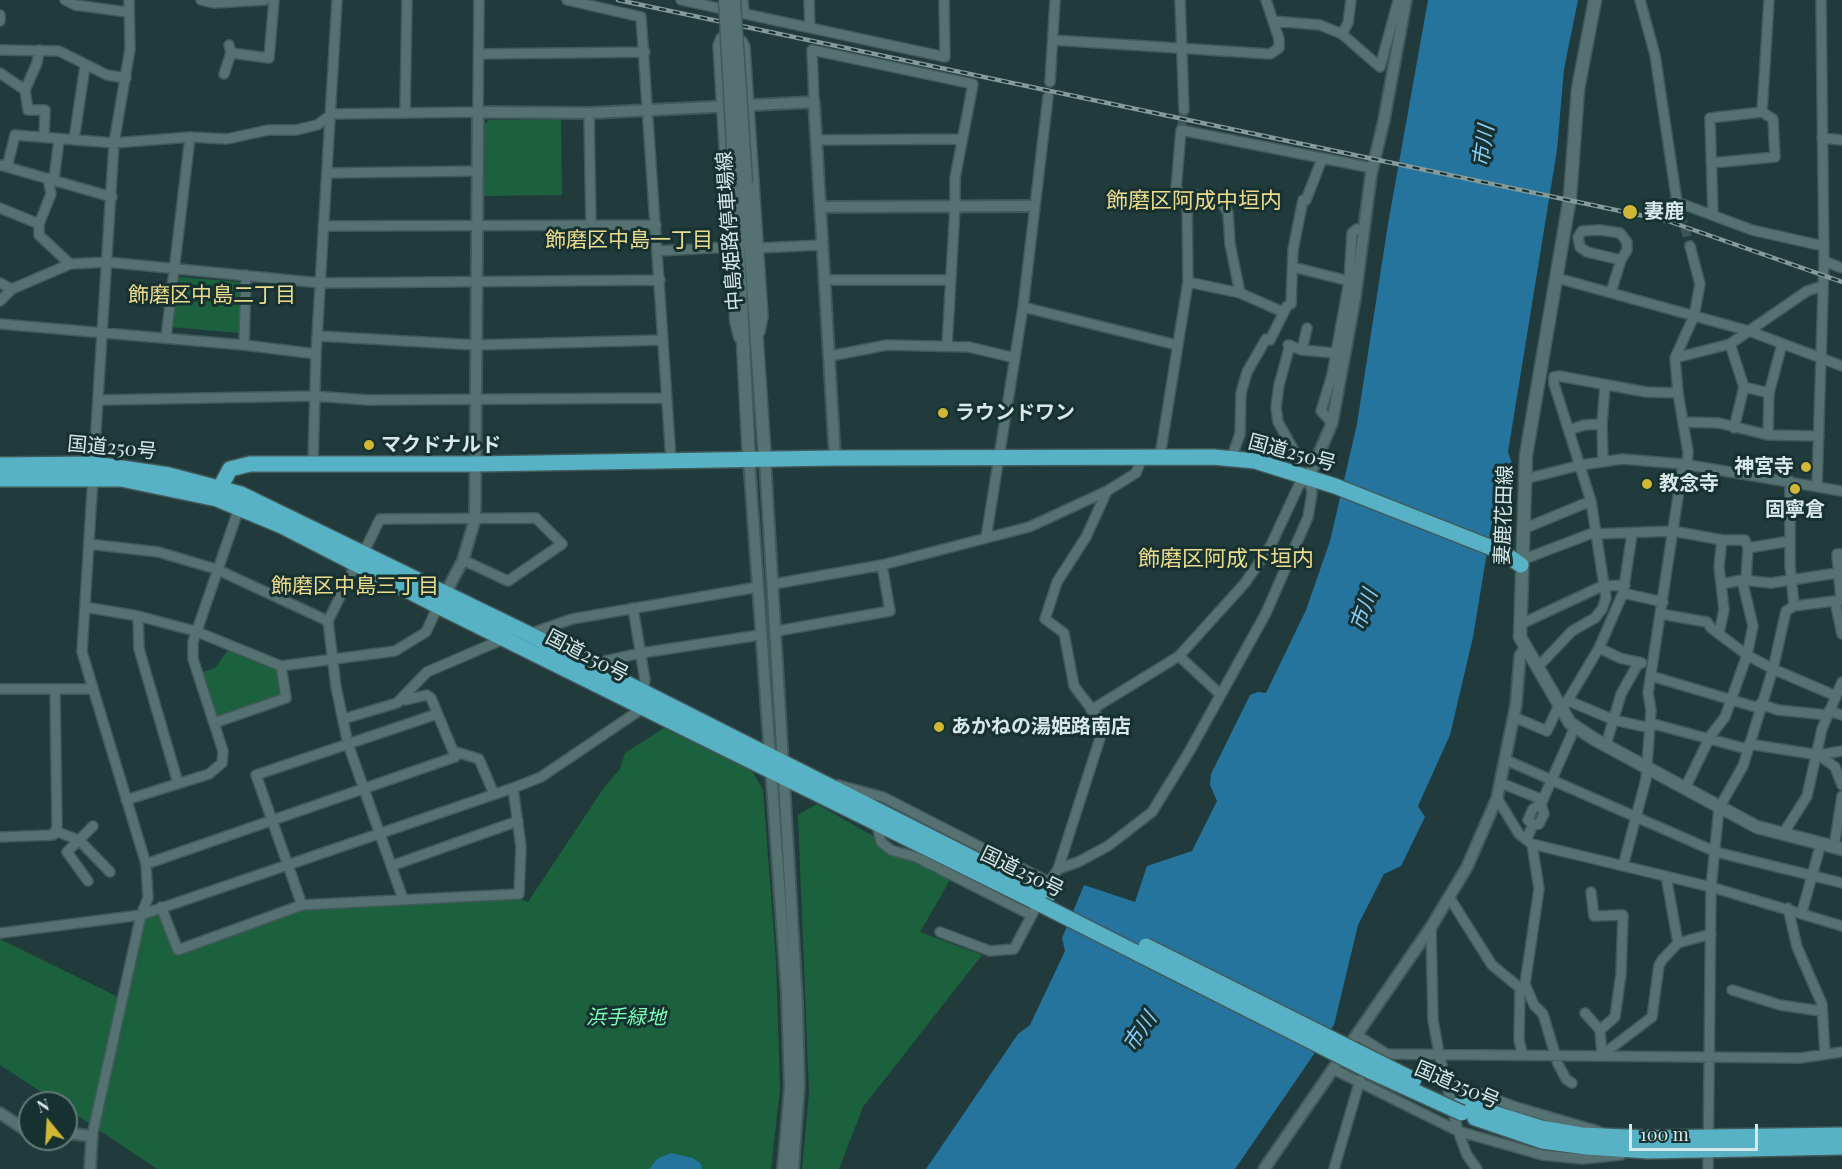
<!DOCTYPE html>
<meta charset="utf-8">
<style>
body{margin:0}
#map{position:relative;width:1842px;height:1169px;overflow:hidden;background:#213b3c;font-family:"Playfair Display",serif}
canvas{display:block}
.north{position:absolute;left:18px;top:1091px;width:60px;height:60px;box-sizing:border-box;background:#173131;border:2px solid #647a7a;border-radius:50%;rotate:342deg;font-size:16px;font-weight:700;line-height:24px;text-align:center;color:#d8e7e7}
.north::after{content:'';display:block;margin:auto;width:21px;height:27px;background:#d1b736;clip-path:polygon(50% 0,100% 100%,50% 72%,0 100%)}
.scale{position:absolute;left:1629px;top:1124px;width:129px;height:27px;box-sizing:border-box;border:3px solid #d8e7e7;border-top:0;padding-left:8px;font-size:18px;line-height:21px;white-space:nowrap;color:#d8e7e7;-webkit-text-stroke:4px #173131;paint-order:stroke}
</style>
<div id="map">
<canvas width="1842" height="1169"></canvas>
<div class="north">N</div>
<div class="scale">100 m</div>
</div>
<script>
const c = document.querySelector('canvas').getContext('2d');
c.lineJoin = 'round';
function paint(path, color) {
  c.fillStyle = color;
  c.fill(path, 'evenodd');
}
function shape(rows) {
  const path = new Path2D();
  for (const r of rows) {
    path.moveTo(r[0], r[1]);
    for (let i = 2; i < r.length; i += 2) path.lineTo(r[i], r[i + 1]);
  }
  return path;
}
function stroke(path, color, width, dash) {
  c.strokeStyle = color;
  c.lineWidth = width;
  c.lineCap = dash ? 'butt' : 'round';
  c.setLineDash(dash || []);
  c.stroke(path);
}
function label(font, color, halo, rows, align = 'center') {
  c.font = font + ' "Playfair Display","Noto Sans JP",serif';
  c.lineWidth = 6;
  c.setLineDash([]);
  c.textBaseline = 'middle';
  c.strokeStyle = halo;
  c.fillStyle = color;
  for (const [text, x, y, turn = 0] of rows) {
    c.save();
    c.translate(x, y);
    c.rotate((+turn || 0) * Math.PI / 180);
    c.textAlign = isNaN(turn) ? turn : align;
    if (halo) c.strokeText(text, 0, 0);
    c.fillText(text, 0, 0);
    c.restore();
  }
}
paint(shape([
 [561,119,562,195,484,196,485,124,489,120],
 [181,277,239,282,242,287,239,333,171,327,176,280],
 [229,649,278,668,281,692,279,696,220,716,214,712,202,672,215,668],
 [664,728,752,771,763,790,776,961,780,1089,771,1169,157,1169,66,1108,66,1103,58,1103,0,1065,0,939,118,997,110,1035,144,917,159,912,177,954,306,908,516,897,528,902,605,786,620,769,625,753],
 [817,804,950,880,920,932,982,955,863,1107,839,1169,802,1169,809,1093,798,815]
]), '#1b613d');
paint(shape([
 [1428,0,1578,0,1564,69,1557,150,1508,452,1513,466,1498,486,1473,637,1450,735,1418,806,1425,817,1401,866,1384,874,1358,925,1334,1025,1235,1169,926,1169,1018,1034,1030,1025,1065,951,1062,938,1084,885,1135,902,1147,866,1192,851,1217,801,1210,785,1211,774,1250,695,1258,692,1266,693,1306,610,1330,541,1357,424,1388,224],
 [671,1153,693,1158,701,1164,702,1169,649,1169,657,1159]
]), '#24749d');
stroke(shape([
 [1181,130,1184,110],
 [1677,202,1690,246]
]), '#3c5556', 9, [9, 4.5]);
const minor = shape([
 [65,0,75,5,127,12],
 [201,0,214,3,265,0],
 [567,0,641,17,671,460],
 [681,0,945,57,944,0],
 [743,0,744,13],
 [809,0,810,28],
 [1180,0,1184,110],
 [1640,0,1655,55,1677,202,1752,230,1823,246],
 [0,15,0,21],
 [1273,21,1320,25,1342,34,1380,67,1398,1],
 [1342,34,1348,23,1351,0],
 [1053,40,1270,54,1279,48,1279,39,1266,0],
 [0,50,59,51,107,75,126,78],
 [39,50,37,63,25,90,28,110,45,110,44,137],
 [231,53,269,58,274,0],
 [479,54,645,52],
 [0,73,25,90],
 [224,74,231,53,229,45],
 [1050,82,1055,0],
 [814,102,812,50,973,84,955,178,955,207,947,346],
 [405,113,407,0],
 [589,113,591,225],
 [1822,138,1842,140],
 [74,140,85,66],
 [816,140,961,139],
 [1711,163,1775,157,1773,119,1762,112,1769,0],
 [0,165,112,197],
 [7,167,15,135,114,143,190,137,227,139,268,130,296,130,317,125,332,114,478,112,479,0],
 [327,173,478,171],
 [48,178,51,194,39,224,39,235,70,264],
 [54,179,59,140],
 [1187,197,1192,194,1219,201,1250,200],
 [1221,201,1228,213,1230,244,1240,293],
 [0,208,39,224],
 [1713,214,1710,118,1762,112],
 [323,226,656,225],
 [758,248,823,245],
 [658,251,730,247],
 [1824,261,1842,268],
 [1293,267,1349,281,1352,233,1357,229,1363,230],
 [1557,278,1749,331,1842,366],
 [825,280,950,280],
 [1188,282,1240,293,1283,312],
 [0,283,12,289],
 [1611,292,1621,260,1627,250,1627,242,1620,233,1600,230,1582,231,1578,237,1580,247,1587,252,1621,260],
 [0,301,12,289,70,264,107,262,321,283,660,280],
 [1023,307,1177,345],
 [0,324,244,345,316,354],
 [318,336,476,345,662,340],
 [166,338,190,137],
 [739,338,735,323,730,247,718,45,721,38,742,41,745,47,763,316,760,332],
 [1730,344,1744,387,1734,428],
 [244,345,246,275],
 [1288,345,1302,350,1335,353],
 [1290,345,1279,385,1276,408,1278,422,1296,454,1316,463],
 [1302,350,1307,328],
 [830,356,887,345,969,347,1015,358],
 [1675,358,1730,344,1807,291,1823,286],
 [1744,387,1769,393],
 [99,400,314,396,368,400,666,398],
 [1685,422,1719,423,1768,435,1819,436],
 [1332,423,1321,411,1332,375,1349,281],
 [1569,430,1584,425,1602,424],
 [1768,435,1769,393,1782,344],
 [1160,456,1188,282,1187,197,1176,189,1181,130,1372,168],
 [1231,459,1240,434,1241,393,1247,372,1266,339,1270,340,1287,306,1291,304,1293,250,1303,200,1306,200,1322,159],
 [1603,461,1602,424,1605,385],
 [313,463,316,354,337,0],
 [1687,465,1688,452,1678,393,1675,358,1694,316,1700,284,1690,246],
 [1525,479,1581,465,1622,459,1683,464,1842,491],
 [1790,481,1790,565,1794,606],
 [1817,486,1824,261,1821,0],
 [1523,529,1591,501],
 [1596,534,1673,531,1722,540,1745,540,1748,548,1790,541],
 [986,538,1023,307,1048,97],
 [89,544,158,552,216,569,328,621],
 [364,552,380,519,536,518,562,544,508,581,463,560],
 [1522,560,1595,532],
 [356,564,328,621,336,687,348,744,403,899],
 [1746,581,1748,548],
 [774,584,882,565,1029,527,1107,491],
 [1722,584,1742,580,1771,583,1837,573],
 [1623,593,1663,602],
 [1841,600,1837,554,1842,554],
 [1835,601,1842,634],
 [85,607,138,616,195,631,281,666,395,651,426,632,438,606],
 [633,608,645,680,643,691],
 [1661,614,1707,622,1711,628,1747,655,1773,669,1836,696],
 [138,616,139,649,178,783],
 [1519,625,1602,586,1625,585],
 [777,631,890,611,882,565],
 [1719,633,1724,610,1719,566,1722,540],
 [529,634,572,619,758,587],
 [1599,648,1620,658,1642,663],
 [1179,656,1220,694],
 [596,667,604,661,641,653,760,635],
 [1537,668,1572,631,1595,618,1602,609,1606,598,1591,501,1554,384,1554,377,1559,376,1646,392,1678,393],
 [1651,676,1759,708],
 [0,689,91,689],
 [402,698,405,700,427,695,431,698,453,751,479,759,494,794],
 [1569,701,1614,720,1650,728],
 [1760,704,1778,710,1827,715],
 [1562,710,1599,648,1623,593,1632,534],
 [1829,711,1842,715],
 [1514,717,1547,731,1559,705],
 [343,719,397,703,427,672,499,641,502,636],
 [214,723,286,698,281,666],
 [1650,723,1747,749],
 [1749,744,1819,755,1842,751],
 [1606,745,1621,694,1639,662],
 [1819,755,1835,767,1842,785],
 [1506,760,1716,852,1842,883],
 [1501,783,1543,800],
 [838,785,883,797,1049,882],
 [1685,788,1711,735,1725,717,1747,655,1753,626,1742,580],
 [1497,798,1519,834,1532,844,1711,887,1842,926],
 [126,800,209,774,222,763,223,751,193,659,193,642,239,508],
 [877,825,881,842,891,850,916,857,1031,915],
 [1533,825,1539,824,1544,814,1541,804],
 [55,831,79,840,110,872],
 [1783,834,1807,796,1822,729,1842,682],
 [0,837,53,835,57,827,55,689],
 [1527,838,1533,825,1528,820,1533,809,1541,804,1575,727],
 [1532,844,1539,889,1525,984,1534,1005,1543,1014,1558,1064,1566,1079,1572,1083],
 [1834,847,1842,796],
 [146,864,455,757,459,753],
 [391,866,518,821],
 [1623,866,1646,779,1651,710,1648,693,1683,464],
 [1058,869,1078,862,1108,846,1152,812,1189,752,1266,613,1308,517,1312,493,1309,477,1299,485,1271,545,1245,583,1179,656,1091,710],
 [1666,876,1678,943],
 [88,881,67,852,93,826],
 [1048,884,1058,869,1102,732,1100,720,1074,686,1064,633,1045,619,1057,582,1086,537,1107,491,1136,473,1142,457],
 [1591,892,1594,916,1623,915,1621,974,1615,1017,1600,1030],
 [1449,897,1492,965,1520,988,1519,1040,1522,1053],
 [302,905,256,775,437,714],
 [161,907,178,950,302,905,519,894,521,847,513,788],
 [1788,908,1797,947,1822,1004,1825,1054],
 [1802,912,1821,843],
 [1431,927,1433,1020,1439,1053,1458,1131,1467,1155,1477,1169],
 [940,932,990,951,1014,949,1034,911],
 [0,933,141,915,513,788,541,777,643,708],
 [1732,990,1780,1005,1820,1011],
 [1585,1013,1600,1030,1602,1055],
 [1357,1035,1387,1054,1800,1058,1842,1052],
 [1602,1055,1652,1017,1659,965,1663,959,1678,943,1711,934],
 [1333,1069,1458,1131,1542,1155,1583,1159,1621,1155],
 [1446,1081,1516,1107,1598,1131],
 [92,1136,141,915,148,898,146,864,82,652,114,143,130,49,129,0],
 [1334,1169,1360,1080],
 [1708,1169,1711,887,1719,808,1743,766,1773,669,1786,611,1794,606,1842,600]
]);
const tertiary = shape([
 [821,207,1034,206],
 [749,460,787,995,790,1087,783,1169],
 [765,460,797,1002,799,1085,793,1169],
 [1309,477,1332,423,1355,298,1371,175,1384,120,1406,0],
 [443,598,463,560,475,519,478,112,589,113,814,102,835,458],
 [0,1113,24,1129,30,1130],
 [66,1133,92,1136,90,1169],
 [1264,1169,1431,927,1467,867,1497,798,1516,705,1520,656,1525,648]
]);
const secondary = shape([
 [1595,0,1578,89,1570,197,1526,455,1520,637,1570,723,1594,739,1757,827,1842,849],
 [746,183,765,460],
 [735,184,749,460]
]);
const trunk = shape([
 [0,465,95,464,169,475,241,494,529,634,1047,896],
 [0,479,121,479,217,499,282,526,438,606,1042,905],
 [217,499,220,488,230,469,250,464,476,464,835,458,1213,457,1255,461,1335,486,1502,552,1521,565],
 [1461,1103,1541,1128,1581,1135,1648,1138,1842,1135],
 [1475,1118,1542,1141,1587,1147,1649,1151,1842,1147]
]);
stroke(minor, '#42595a', 12);
stroke(tertiary, '#42595a', 14);
stroke(secondary, '#42595a', 15);
stroke(trunk, '#42595a', 18);
stroke(minor, '#557171', 9);
stroke(tertiary, '#557171', 10);
stroke(secondary, '#557171', 12);
stroke(trunk, '#58b2c6', 15);
const rail = shape([
 [618,0,1668,221,1842,282]
]);
stroke(rail, '#869a9a', 4.5);
stroke(rail, '#173131', 2, [7]);
const secondaryBridge = shape([
 [725,0,735,184],
 [734,0,746,183]
]);
const trunkBridge = shape([
 [1042,905,1372,1072,1462,1113],
 [1146,946,1414,1080]
]);
stroke(secondaryBridge, '#42595a', 15, []);
stroke(trunkBridge, '#42595a', 18, []);
stroke(secondaryBridge, '#557171', 12);
stroke(trunkBridge, '#58b2c6', 15);
for (const [x, y, r, color] of [
 [1630,212,8,"#d1b736"],
 [943,413,6,"#d1b736"],
 [369,445,6,"#d1b736"],
 [1806,467,6,"#d1b736"],
 [1647,484,6,"#d1b736"],
 [1795,489,6,"#d1b736"],
 [939,727,6,"#d1b736"]
]) {
  const dot = new Path2D();
  dot.arc(x, y, r, 0, 2 * Math.PI);
  c.fillStyle = color;
  c.fill(dot);
  stroke(dot, '#173131', 2);
}
label('bold 20px', '#d8e7e7', '#173131', [
 ["妻鹿",1644,212],
 ["ラウンドワン",955,413],
 ["マクドナルド",381,445],
 ["神宮寺",1794,467,"right"],
 ["教念寺",1659,484],
 ["固寧倉",1795,510,"center"],
 ["あかねの湯姫路南店",951,727]
], 'left');
label('20px', '#d8e7e7', '#173131', [
 ["中島姫路停車場線",730,231,-94],
 ["国道250号",112,448,5],
 ["国道250号",1292,453,15],
 ["妻鹿花田線",1504,515,-88],
 ["国道250号",587,656,27],
 ["国道250号",1022,872,26],
 ["国道250号",1457,1085,23]
]);
label('italic 20px', '#7dfdb5', '#173131', [
 ["浜手緑地",626,1018]
]);
label('italic 21px', '#89cef8', '#173131', [
 ["市川",1484,146,-82],
 ["市川",1364,610,-70],
 ["市川",1140,1032,-56]
]);
label('21px', '#eddc8e', '#173131', [
 ["飾磨区中島一丁目",629,240],
 ["飾磨区中島二丁目",212,295],
 ["飾磨区中島三丁目",355,586]
]);
label('22px', '#eddc8e', '#173131', [
 ["飾磨区阿成中垣内",1194,201],
 ["飾磨区阿成下垣内",1226,559]
]);
</script>
